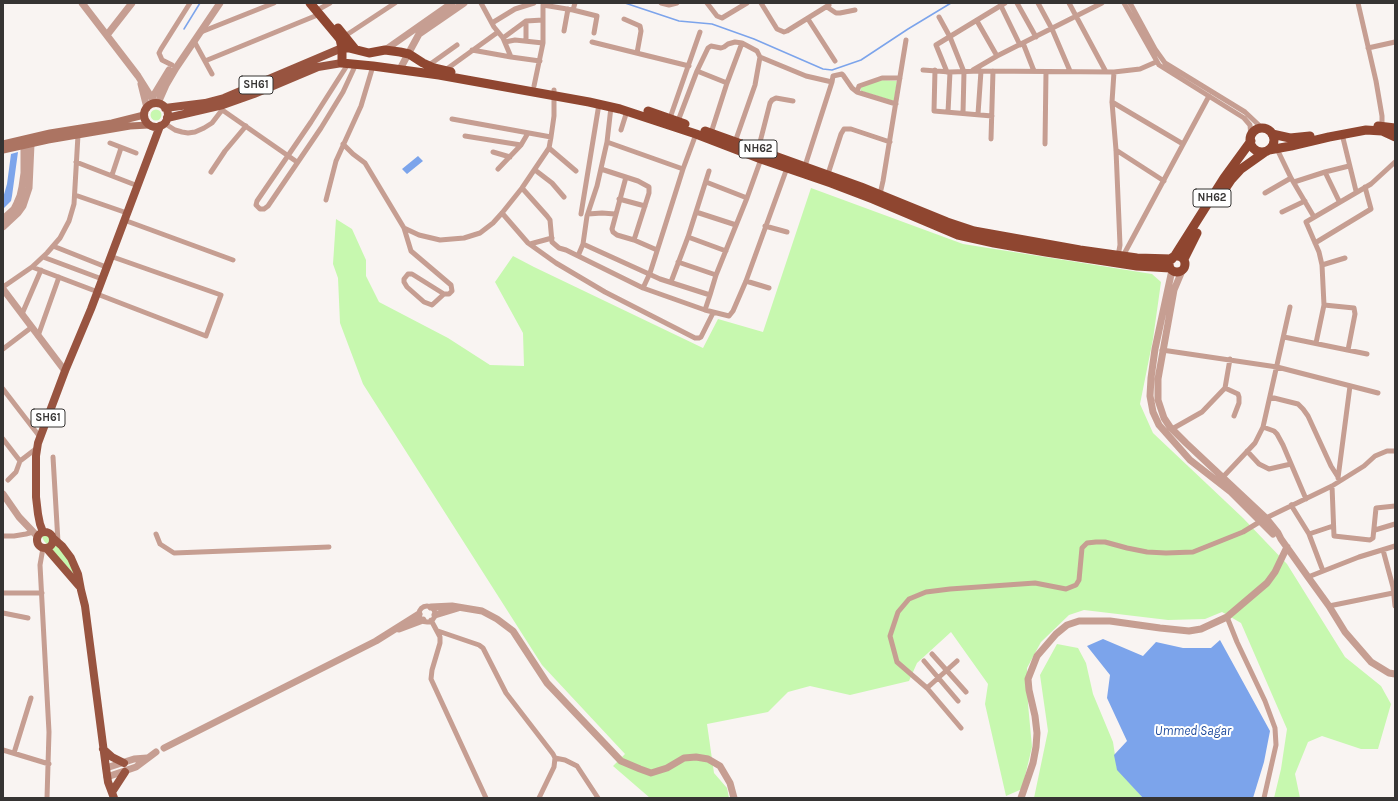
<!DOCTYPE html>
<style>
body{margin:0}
#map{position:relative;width:1398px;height:801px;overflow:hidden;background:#f9f4f2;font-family:Karla,sans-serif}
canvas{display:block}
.frame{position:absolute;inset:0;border:4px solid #363433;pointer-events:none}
</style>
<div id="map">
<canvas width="1398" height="801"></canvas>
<div class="frame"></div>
</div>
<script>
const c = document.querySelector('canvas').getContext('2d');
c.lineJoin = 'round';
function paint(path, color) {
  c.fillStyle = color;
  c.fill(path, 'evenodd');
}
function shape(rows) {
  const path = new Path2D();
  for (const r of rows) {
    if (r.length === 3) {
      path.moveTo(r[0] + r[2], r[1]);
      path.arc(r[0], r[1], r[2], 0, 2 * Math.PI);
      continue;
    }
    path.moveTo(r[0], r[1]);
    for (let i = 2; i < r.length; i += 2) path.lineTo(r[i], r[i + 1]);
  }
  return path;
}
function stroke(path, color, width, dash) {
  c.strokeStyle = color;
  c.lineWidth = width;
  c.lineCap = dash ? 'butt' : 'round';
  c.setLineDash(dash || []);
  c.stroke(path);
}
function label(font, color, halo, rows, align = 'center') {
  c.font = font + ' Karla,sans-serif';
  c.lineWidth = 4;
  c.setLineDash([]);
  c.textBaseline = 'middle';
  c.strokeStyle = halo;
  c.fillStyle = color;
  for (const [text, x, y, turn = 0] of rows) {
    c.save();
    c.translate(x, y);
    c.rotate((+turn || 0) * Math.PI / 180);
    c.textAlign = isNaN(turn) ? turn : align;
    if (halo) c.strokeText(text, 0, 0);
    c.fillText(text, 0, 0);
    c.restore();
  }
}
paint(shape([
 [880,80,897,81,894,101,861,91,861,87],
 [156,115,5.5],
 [811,188,963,244,1152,274,1161,282,1153,339,1140,404,1153,433,1243,518,1287,564,1345,657,1381,686,1391,704,1378,749,1361,749,1322,736,1308,742,1295,774,1300,798,1274,798,1281,769,1287,729,1241,623,1222,612,1205,619,1168,620,1084,610,1069,615,1041,642,1027,668,1028,704,1032,747,1022,789,1006,796,985,704,988,684,951,632,917,663,909,681,850,695,810,686,788,692,768,712,707,724,714,773,727,788,729,798,650,798,613,766,625,754,542,665,363,384,340,323,338,278,333,264,336,219,352,229,366,260,366,276,379,302,448,338,490,365,524,366,523,333,495,282,513,256,534,267,703,348,718,319,763,332],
 [43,532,48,534,71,561,78,575,73,573,44,541,42,537],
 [1057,644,1078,648,1086,663,1093,694,1113,742,1117,768,1143,798,1034,798,1048,731,1040,675]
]), '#c7f8af');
paint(shape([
 [18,152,12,196,11,201,3,209,3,198,7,184,11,154],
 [418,156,423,161,407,174,402,169],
 [1103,639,1143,656,1156,642,1183,648,1211,648,1220,640,1270,731,1264,762,1253,798,1143,798,1117,770,1114,755,1127,741,1107,698,1110,675,1087,646]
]), '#7ca4eb');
stroke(shape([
 [625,3,679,21,712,24,754,39,823,69,832,70,861,60,908,29,951,3],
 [184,29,200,3]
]), '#7ca4eb', 1.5);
stroke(shape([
 [481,3,494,27,503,38],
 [661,3,669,5,677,3],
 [707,3,717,16,722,18,747,3],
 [761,3,777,29,784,32,787,31,829,5],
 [1017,3,1036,37],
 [1038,3,1052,29,1070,71],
 [1069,3,1106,72],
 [1124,3,1159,65,1244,118,1250,125,1251,137],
 [1130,3,1155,49,1165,63,1245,112,1262,128],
 [1358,3,1376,81,1382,116,1382,128],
 [1001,6,1020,45],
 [827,7,836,13,840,13,855,10],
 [321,8,330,3],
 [573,10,597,16,594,33],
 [939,17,950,37,964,72,963,113],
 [624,19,640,26,641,31,637,53],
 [808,19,835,61],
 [977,21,997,56],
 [492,23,515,9,534,3],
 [564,31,568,9],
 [201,32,274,3],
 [345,36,395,3],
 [194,41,212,74],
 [526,41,526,21],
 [505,42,515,40,543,43],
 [592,42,689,66],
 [1023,43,1034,71],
 [1368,48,1395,42],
 [472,50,511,57],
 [760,57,806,76,832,82,805,166],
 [205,61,320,14],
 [540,61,511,57,503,38,526,21,543,20],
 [348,64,311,122,257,201,256,205,260,209,264,209,268,206,321,128,343,92,356,64],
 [172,65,162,60,159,53,161,49,190,3],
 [429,65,457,45],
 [923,70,950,72,981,71,1114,72,1140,69,1156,62],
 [935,70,934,111,992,116],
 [973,70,997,56,1102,3],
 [444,71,498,32],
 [947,72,936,45,1005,3],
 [1114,72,1112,102,1116,150,1120,245,1118,256],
 [832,82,833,76,842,74,843,75,852,88,857,92,896,104],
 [534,86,543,43,543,5,573,10,575,3],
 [857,92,859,86,882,78,900,78],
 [1112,102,1183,144],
 [218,107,297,162],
 [611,107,607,142,597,186,587,216,583,244,660,279,710,295,716,275,747,198,761,159],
 [948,112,950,72],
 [978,114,981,71],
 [670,118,700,32],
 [678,121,697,71,708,48,711,46,721,48,724,47,728,44,735,42,742,43,727,83,697,71],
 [164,123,175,130,182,132,188,133,195,132,204,128,212,123,222,110],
 [621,130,627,111],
 [711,133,727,83],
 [1342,134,1356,191],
 [465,136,521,145],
 [551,137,554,116,554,90],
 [991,139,993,71],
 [607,142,683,169,696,134],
 [735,142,755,85,760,57,757,51,742,43],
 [110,143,136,153],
 [343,144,353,154,365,163,404,228],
 [1045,144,1046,72],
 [549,148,576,171],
 [1277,149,1291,178,1314,217],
 [758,150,770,103,772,100,776,98,793,101],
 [1116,150,1164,181],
 [493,152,510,157],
 [76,162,138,186],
 [498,169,521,145,528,133],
 [601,169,638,181,649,187,649,193,634,240,657,250],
 [535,170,552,183,564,197],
 [211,172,225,151,246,126],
 [1325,172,1339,201],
 [828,174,841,134,844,129,851,129,890,142],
 [112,175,121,148],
 [626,177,612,229,613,232,617,235,634,240],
 [706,182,747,198],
 [1294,182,1325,172,1349,166],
 [522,188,547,216,550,220,552,242,559,248,566,250,643,288,705,310,710,295],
 [1265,193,1291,178],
 [880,194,883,181,906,40],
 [75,195,127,213],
 [619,199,645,206],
 [326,200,336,161,361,106,373,66],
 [696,212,736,225],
 [1282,212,1305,201],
 [502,213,528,243,556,263,605,292,695,338,699,338,701,337,713,313],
 [581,214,599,104],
 [588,214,602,213,615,214],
 [124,220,233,260],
 [765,226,787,232],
 [688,237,726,251],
 [1315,243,1371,209,1365,187],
 [530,244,552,238],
 [53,246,106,267],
 [578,256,583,244],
 [1123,256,1209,96],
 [43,257,102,279],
 [678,262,716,275],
 [1322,265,1345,258],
 [32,267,98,292],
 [746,281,769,288],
 [671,282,688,237,709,171],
 [3,287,32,267,47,253,60,238,69,221,74,204,78,135],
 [643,288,650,273,665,226,683,169],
 [97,294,206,336,221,295,110,256],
 [444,294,432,305,424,302,407,287,404,282,404,279,408,274,412,274,444,294,449,294,452,291,451,285,411,251,404,228,419,235,440,240,464,238,480,233,493,223,502,213,522,188,549,148,551,137,452,119],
 [1324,305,1354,308,1355,314,1348,350],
 [705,310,729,316,733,311,746,281,787,168],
 [22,314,41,270],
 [38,336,59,277],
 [1284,337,1367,354],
 [1316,343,1324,305,1322,265,1319,252,1306,222,1371,184,1395,162],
 [3,349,32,327],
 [1162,350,1277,367,1378,393],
 [1225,388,1238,394,1239,397,1239,403,1234,416],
 [3,389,40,437],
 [1270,397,1298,404,1303,409,1308,416,1331,466,1338,477],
 [1263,427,1274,431,1277,434,1283,445,1306,499],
 [1172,429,1202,412,1225,388,1230,359],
 [3,439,20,461],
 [1247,451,1259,464,1269,469,1291,464],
 [53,457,58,542],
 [1223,477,1255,443,1263,427,1290,307],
 [1338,478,1350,386],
 [8,480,16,472,20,461,37,448],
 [1332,486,1334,536,1370,540,1373,538,1376,508,1395,506],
 [1291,505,1309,534,1333,526],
 [1266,518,1332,486,1364,466,1375,456,1387,451,1395,451],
 [1375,530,1395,524],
 [156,534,160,544,174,553,329,547],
 [1309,534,1323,571],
 [3,536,14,536,26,534,33,532],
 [43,548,40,565,49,732,47,798],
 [1383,550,1393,587,1395,606],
 [1308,577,1359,557,1395,546],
 [3,593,42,593],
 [1329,606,1393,593],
 [427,614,8],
 [3,613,28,618],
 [1227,617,1237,642,1265,701,1275,728,1276,745,1264,798],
 [431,620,440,637,440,643,432,670,431,679,486,798],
 [438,631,479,645,483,648,506,693,553,754,555,758,554,767,539,798],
 [932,654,966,692],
 [924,661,958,701],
 [927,688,957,661],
 [961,728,927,688,897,662,890,636,898,612,909,599,926,592,950,589,1035,583,1066,589,1076,585,1079,580,1082,548,1087,543,1096,542,1105,542,1127,548,1147,552,1166,553,1193,552,1243,532,1261,521],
 [3,750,49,764],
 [14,753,31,698],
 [555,758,565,760,577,766,598,798]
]), '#c69e92', 5);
stroke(shape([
 [82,3,138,76,155,103],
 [107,35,132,3],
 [385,50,452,3],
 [400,69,419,34,464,3],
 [141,84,147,108],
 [152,98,169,70],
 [158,103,166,85,176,68,220,3],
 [3,219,14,209,17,203,20,196,22,187,24,173,24,145],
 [3,227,18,213,23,206,29,188,31,144],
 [1172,270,1155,349,1151,378,1150,396,1153,412,1159,425,1190,460,1231,492,1273,534],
 [1182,271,1174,290,1158,379,1158,400,1164,418,1170,427,1186,443,1266,518,1278,533,1281,539,1308,577,1329,606,1345,632,1371,662,1389,673,1395,674],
 [3,289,65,371],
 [3,494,19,517,38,537],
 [431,607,452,606,482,611,497,619,513,631,547,683,621,761,640,769,651,773,667,768,684,758,696,757,708,759,720,766,730,783,734,798],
 [435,615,458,608],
 [399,629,423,620],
 [164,748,376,641,419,614],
 [106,768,134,759,147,758],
 [107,777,136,767,156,752],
 [1021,798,1033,763,1036,747,1037,733,1035,716,1029,690,1028,679,1037,656,1056,634,1067,625,1079,621,1110,621,1160,628,1189,631,1201,629,1227,617,1267,583,1275,572,1287,547]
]), '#c69e92', 7);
stroke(shape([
 [3,144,50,133,112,123,144,115],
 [3,150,48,140,130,126,149,125]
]), '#ac7462', 7);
stroke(shape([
 [156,115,12],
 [165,108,205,103,224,98,342,48],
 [167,118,223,105,254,94,318,67,342,63],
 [45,540,8],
 [43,532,40,524,38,514,36,497,36,456,38,443,65,371,91,309,160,126],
 [54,539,62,546,71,558,78,574,81,590,85,606,106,768,108,782,114,798],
 [47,549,79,586],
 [103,749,112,757,124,763],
 [112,792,125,772]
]), '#985440', 8);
stroke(shape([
 [310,3,340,39,342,48,342,63,373,66,439,75,589,102,620,109,696,134,761,159,831,183,873,199,958,235,994,243,1046,252,1137,266,1170,268],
 [338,28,355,49],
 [342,48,349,48,369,53,385,50,400,52,409,54,423,63,434,68,451,72],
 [648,111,685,124],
 [1378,126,1395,128],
 [1262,140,12],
 [705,131,861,187,947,222,974,231,1080,250,1137,258,1172,259],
 [1272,134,1290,138,1310,136],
 [1269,150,1291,146,1329,137,1366,130,1382,131,1395,137],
 [1219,198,1231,180,1241,169,1265,152],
 [1177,264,8],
 [1174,257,1224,178,1251,141],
 [1184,259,1197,233]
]), '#8f4630', 9);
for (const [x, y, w] of [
 [256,85,34],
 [758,149,38],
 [1212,198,38],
 [48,418,34]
]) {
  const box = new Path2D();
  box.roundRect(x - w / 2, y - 9, w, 18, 3);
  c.fillStyle = '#fff';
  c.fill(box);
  stroke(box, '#363433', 1);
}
label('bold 11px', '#363433', null, [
 ["SH61",256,85],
 ["NH62",758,149],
 ["NH62",1212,198],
 ["SH61",48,418]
]);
label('italic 13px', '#1d4a9c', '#fff', [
 ["Ummed Sagar",1193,731]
]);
</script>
